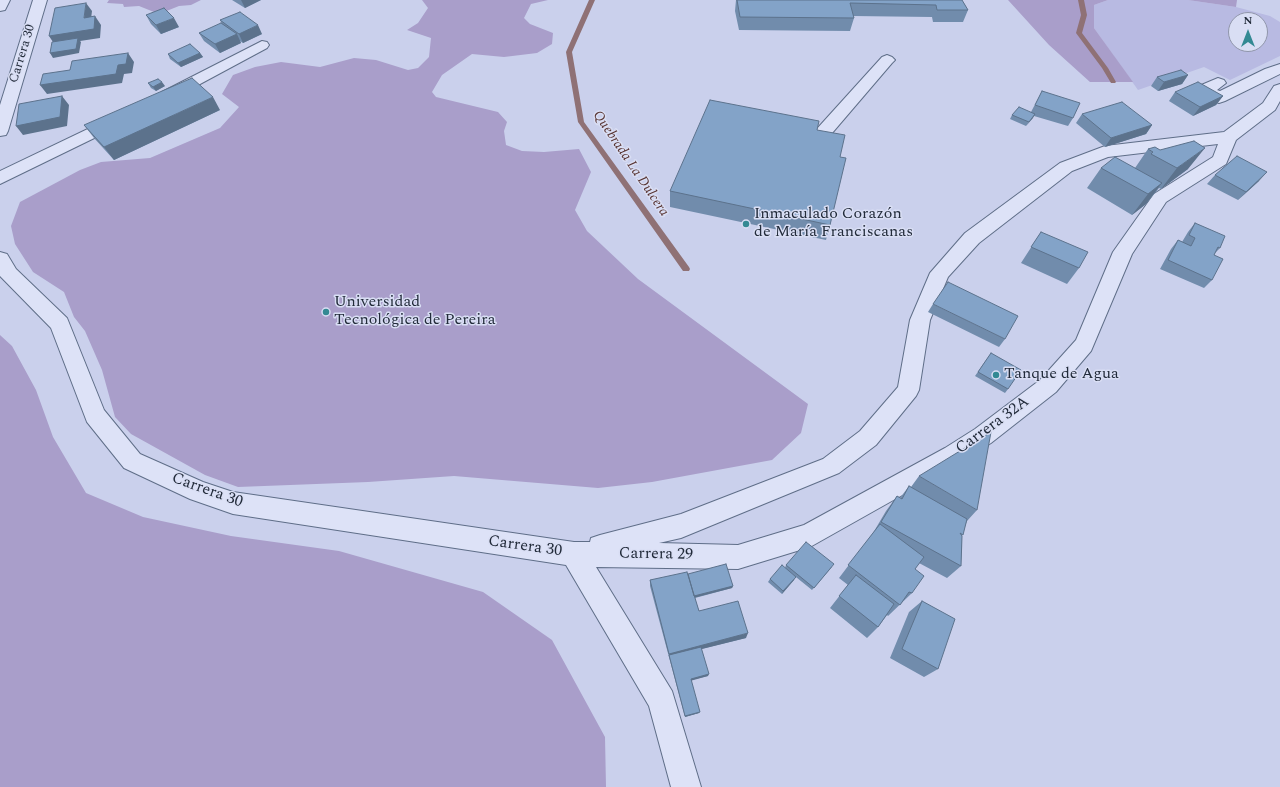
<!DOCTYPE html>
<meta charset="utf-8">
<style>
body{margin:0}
#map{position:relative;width:1280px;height:787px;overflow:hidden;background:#cad0ec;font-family:Spectral,serif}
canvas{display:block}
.north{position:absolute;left:1228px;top:12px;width:40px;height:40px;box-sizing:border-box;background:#d9def4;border:1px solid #9096aa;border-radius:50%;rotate:0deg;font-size:11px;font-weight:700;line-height:16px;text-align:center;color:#222b3a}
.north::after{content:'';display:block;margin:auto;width:14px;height:18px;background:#338993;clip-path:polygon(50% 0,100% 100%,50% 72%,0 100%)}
</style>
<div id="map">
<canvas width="1280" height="787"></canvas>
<div class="north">N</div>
</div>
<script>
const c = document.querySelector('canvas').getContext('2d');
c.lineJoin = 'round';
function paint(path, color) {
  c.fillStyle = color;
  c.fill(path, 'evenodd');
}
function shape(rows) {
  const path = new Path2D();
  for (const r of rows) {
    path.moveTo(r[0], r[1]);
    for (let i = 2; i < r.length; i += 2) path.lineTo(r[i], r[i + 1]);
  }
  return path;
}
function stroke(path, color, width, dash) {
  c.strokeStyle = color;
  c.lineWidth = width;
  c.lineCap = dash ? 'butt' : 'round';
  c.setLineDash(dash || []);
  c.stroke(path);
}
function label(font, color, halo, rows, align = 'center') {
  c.font = font + ' Spectral,serif';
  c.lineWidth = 3;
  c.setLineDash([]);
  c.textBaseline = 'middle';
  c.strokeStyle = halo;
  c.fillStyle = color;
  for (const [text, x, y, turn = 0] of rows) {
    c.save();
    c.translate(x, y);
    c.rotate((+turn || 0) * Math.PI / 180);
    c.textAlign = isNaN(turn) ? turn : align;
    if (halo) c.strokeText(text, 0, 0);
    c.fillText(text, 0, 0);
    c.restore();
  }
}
paint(shape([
 [1108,0,1188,0,1236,7,1270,16,1280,22,1280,56,1230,80,1204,67,1138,90,1094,28,1094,5],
 [1236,20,1260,20,1260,44,1236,44]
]), '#b8bae2');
paint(shape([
 [109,0,201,0,191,5,179,6,159,14,139,6,124,7,123,4,107,3],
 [422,0,548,0,531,4,524,18,530,24,553,33,552,44,537,53,504,57,472,54,442,75,432,92,436,97,498,112,507,122,504,131,506,145,522,151,544,152,579,149,591,172,575,210,587,231,638,279,808,404,801,433,772,460,652,482,598,488,454,476,368,482,238,487,205,475,131,434,115,417,102,370,85,331,74,317,64,292,33,272,15,244,11,226,20,202,80,170,101,162,150,158,220,128,239,107,222,94,233,75,255,67,281,62,320,67,354,58,376,60,408,70,418,68,429,57,431,38,407,30,418,23,428,8],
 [1008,0,1108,0,1094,5,1094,28,1133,82,1090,82,1049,45],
 [1188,0,1237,0,1236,7],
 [0,335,12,346,36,390,53,437,86,493,143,517,231,536,339,551,483,592,552,640,605,737,606,787,0,787]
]), '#a99eca');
paint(shape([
 [589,0,595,0,572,52,584,122,689,267,690,269,689,271,683,271,578,122,566,52,589,0],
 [1078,0,1084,0,1087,15,1082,33,1108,68,1116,82,1115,83,1111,83,1102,68,1076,33,1081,15,1078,0]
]), '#8f7175');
const minor = shape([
 [0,0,10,0,5,10,0,11,0,0],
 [33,0,47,0,8,131,6,135,0,136,0,105,33,0],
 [262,41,267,42,269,45,267,48,174,98,168,100,162,98,160,95,162,92,262,41],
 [887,55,892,57,895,60,892,63,827,139,821,140,815,139,813,135,815,131,882,57,887,55],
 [1280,64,1280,74,1225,101,1219,103,1213,101,1197,89,1199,86,1218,78,1224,80,1226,83,1217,90,1220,91,1265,69,1280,64],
 [1280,84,1280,101,1275,110,1236,140,1226,164,1166,202,1132,254,1091,351,1056,392,991,443,961,462,810,547,738,569,596,567,672,691,701,787,671,787,649,706,566,565,233,514,190,499,124,468,87,422,51,328,0,276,0,252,7,254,16,269,67,318,104,410,140,454,203,482,233,492,574,542,590,542,591,538,600,535,681,514,823,459,860,431,898,387,910,320,930,273,965,233,1060,163,1105,146,1224,132,1263,103,1274,86,1280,84],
 [1218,144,1213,157,1154,194,1113,252,1076,340,1040,380,975,429,945,448,804,525,738,545,659,543,681,538,839,473,876,445,916,396,919,390,930,320,948,277,979,243,1072,171,1108,157,1218,144],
 [117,115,123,116,125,120,123,124,0,184,0,171,117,115]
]);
stroke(minor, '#5f6e88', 2);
paint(minor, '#dde2f7');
paint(shape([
 [232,0,261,0,245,8],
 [736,0,962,0,968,10,963,22,933,22,932,17,853,16,854,18,850,31,739,30,735,11],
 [146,15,179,27,161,34,151,24],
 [220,20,262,34,243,43,240,41,241,43,220,53,204,41,199,33,222,24],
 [200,53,203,57,181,67,170,59,168,54],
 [1188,75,1182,84,1158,91,1151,86,1157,77],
 [148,83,165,86,156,91,151,88],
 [1042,91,1073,118,1068,126,1034,116,1026,126,1010,119,1012,115,1031,112],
 [1175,92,1223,96,1216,105,1193,116,1169,101],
 [220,110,114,160,94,138,84,125],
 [1082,114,1152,125,1146,134,1105,147,1076,123],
 [817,130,840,157,830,225,826,240,670,207,670,191],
 [1148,149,1188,169,1161,189,1159,188,1146,204,1132,215,1087,188,1101,168,1135,168],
 [1215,175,1259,181,1238,200,1207,184],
 [1195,223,1220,248,1215,253,1214,255,1212,280,1204,288,1160,269,1171,249,1178,240,1182,242,1188,232],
 [1041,232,1079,268,1067,284,1021,263],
 [933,304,1005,339,999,347,928,312],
 [991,353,1008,389,1005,393,975,376],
 [919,476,977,510,967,521,962,535,961,566,947,578,919,563,915,569,912,593,888,616,887,615,878,627,867,638,830,608,848,585,839,578,873,533,886,511,897,496,900,498,909,486,911,487],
 [786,565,832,567,812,590,786,569,794,580,782,594,768,582,770,579,785,568],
 [688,574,733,586,732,588,695,598,699,611,746,638,701,649,708,676,691,680,699,713,685,717,650,586,650,580],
 [922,601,938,669,924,677,890,658,909,612]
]), '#718cac');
paint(shape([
 [241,0,261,0,245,8],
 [86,3,92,11,90,27,84,18],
 [95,16,101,25,100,38,80,41,81,42,79,53,53,58,50,53,55,45,49,36],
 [174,18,179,27,161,34,156,25],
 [258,25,262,34,243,43,239,34],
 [237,34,241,43,220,53,215,44],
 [128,53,134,62,132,73,124,74,122,83,47,94,40,85,118,65],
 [200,53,203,57,181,67,178,63],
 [1188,75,1182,84,1158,91,1164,82],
 [162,82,165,86,156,91,153,87],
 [62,96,69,105,67,126,23,135,16,126],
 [1223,96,1216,105,1193,116,1200,107],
 [213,97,220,110,114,160,104,147],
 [1035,114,1033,118,1026,126],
 [1152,125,1146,134,1105,147,1111,138],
 [1205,148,1188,169,1161,189,1177,168],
 [1267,172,1259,181,1238,200,1246,192],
 [1162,183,1146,204,1132,215,1148,194],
 [796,577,794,580,782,594,783,591],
 [733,586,732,588,693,598,693,596],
 [748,633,746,638,670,657,669,654],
 [709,674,708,676,690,681,691,679],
 [700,712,699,713,685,717,685,716]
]), '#5c728c');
const building = shape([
 [737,0,962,0,968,10,937,10,936,5,850,3,854,18,740,17,737,0],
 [86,3,84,18,95,16,94,29,49,36,55,8,86,3],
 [164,8,174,18,156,25,146,15,164,8],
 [240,12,258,25,239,34,220,20,240,12],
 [221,23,237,34,215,44,199,33,221,23],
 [78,38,76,49,50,53,52,42,78,38],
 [190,44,200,53,178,63,168,54,190,44],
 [128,53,126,64,118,65,116,74,40,85,43,74,70,70,72,61,128,53],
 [1181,70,1188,75,1164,82,1157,77,1181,70],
 [192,78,213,97,104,147,84,125,192,78],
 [158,79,162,82,153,87,148,83,158,79],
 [1198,82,1223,96,1200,107,1175,92,1198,82],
 [1042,91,1080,103,1073,118,1035,105,1042,91],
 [62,96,60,117,16,126,19,104,62,96],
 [710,100,819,121,817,130,845,135,840,157,846,158,830,225,670,191,710,100],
 [1122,102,1152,125,1111,138,1082,114,1122,102],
 [1019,107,1035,114,1029,122,1012,115,1019,107],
 [1194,141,1205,148,1177,168,1151,154,1153,152,1148,149,1155,147,1160,150,1194,141],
 [1237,156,1267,172,1246,192,1215,175,1237,156],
 [1115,157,1162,183,1148,194,1101,168,1115,157],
 [1195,223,1225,236,1220,248,1218,247,1214,255,1223,259,1212,280,1168,260,1178,240,1191,246,1195,238,1189,235,1195,223],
 [1041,232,1088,252,1079,268,1031,247,1041,232],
 [948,282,1018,316,1005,339,933,304,948,282],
 [991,353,1021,370,1008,389,978,372,991,353],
 [991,432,977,510,919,476,991,432],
 [909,486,967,519,963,535,960,533,962,536,961,566,881,522,897,496,902,499,909,486],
 [880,524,924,557,915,569,924,576,912,593,909,592,900,605,848,565,880,524],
 [806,542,834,564,814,588,786,565,806,542],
 [726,564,733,586,694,596,688,574,726,564],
 [782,565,796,577,783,591,770,579,782,565],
 [687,572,699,611,738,601,748,633,669,654,650,580,687,572],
 [856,575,894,604,878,627,839,596,856,575],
 [922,601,955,619,938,669,902,649,922,601],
 [701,647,709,674,691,679,700,712,685,716,669,655,701,647]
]);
paint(building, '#83a3c8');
stroke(building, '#5c728c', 1);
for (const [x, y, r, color] of [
 [746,224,4,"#338993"],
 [326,312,4,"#338993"],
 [996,375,4,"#338993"]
]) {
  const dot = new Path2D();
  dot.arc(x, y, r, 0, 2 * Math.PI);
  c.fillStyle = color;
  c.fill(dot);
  stroke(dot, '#d9def4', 1.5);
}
label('13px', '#222b3a', '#d9def4', [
 ["Carrera 30",23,54,-73]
]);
label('italic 14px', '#583432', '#d9def4', [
 ["Quebrada La Dulcera",630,164,56]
]);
label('16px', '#222b3a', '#d9def4', [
 ["Inmaculado Corazón",754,215],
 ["de María Franciscanas",754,233],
 ["Universidad",334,303],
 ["Tecnológica de Pereira",334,321],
 ["Tanque de Agua",1004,375]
], 'left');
label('16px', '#222b3a', '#d9def4', [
 ["Carrera 32A",993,426,-36],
 ["Carrera 30",207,491,20],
 ["Carrera 30",525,547,8],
 ["Carrera 29",656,555,1]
]);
</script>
